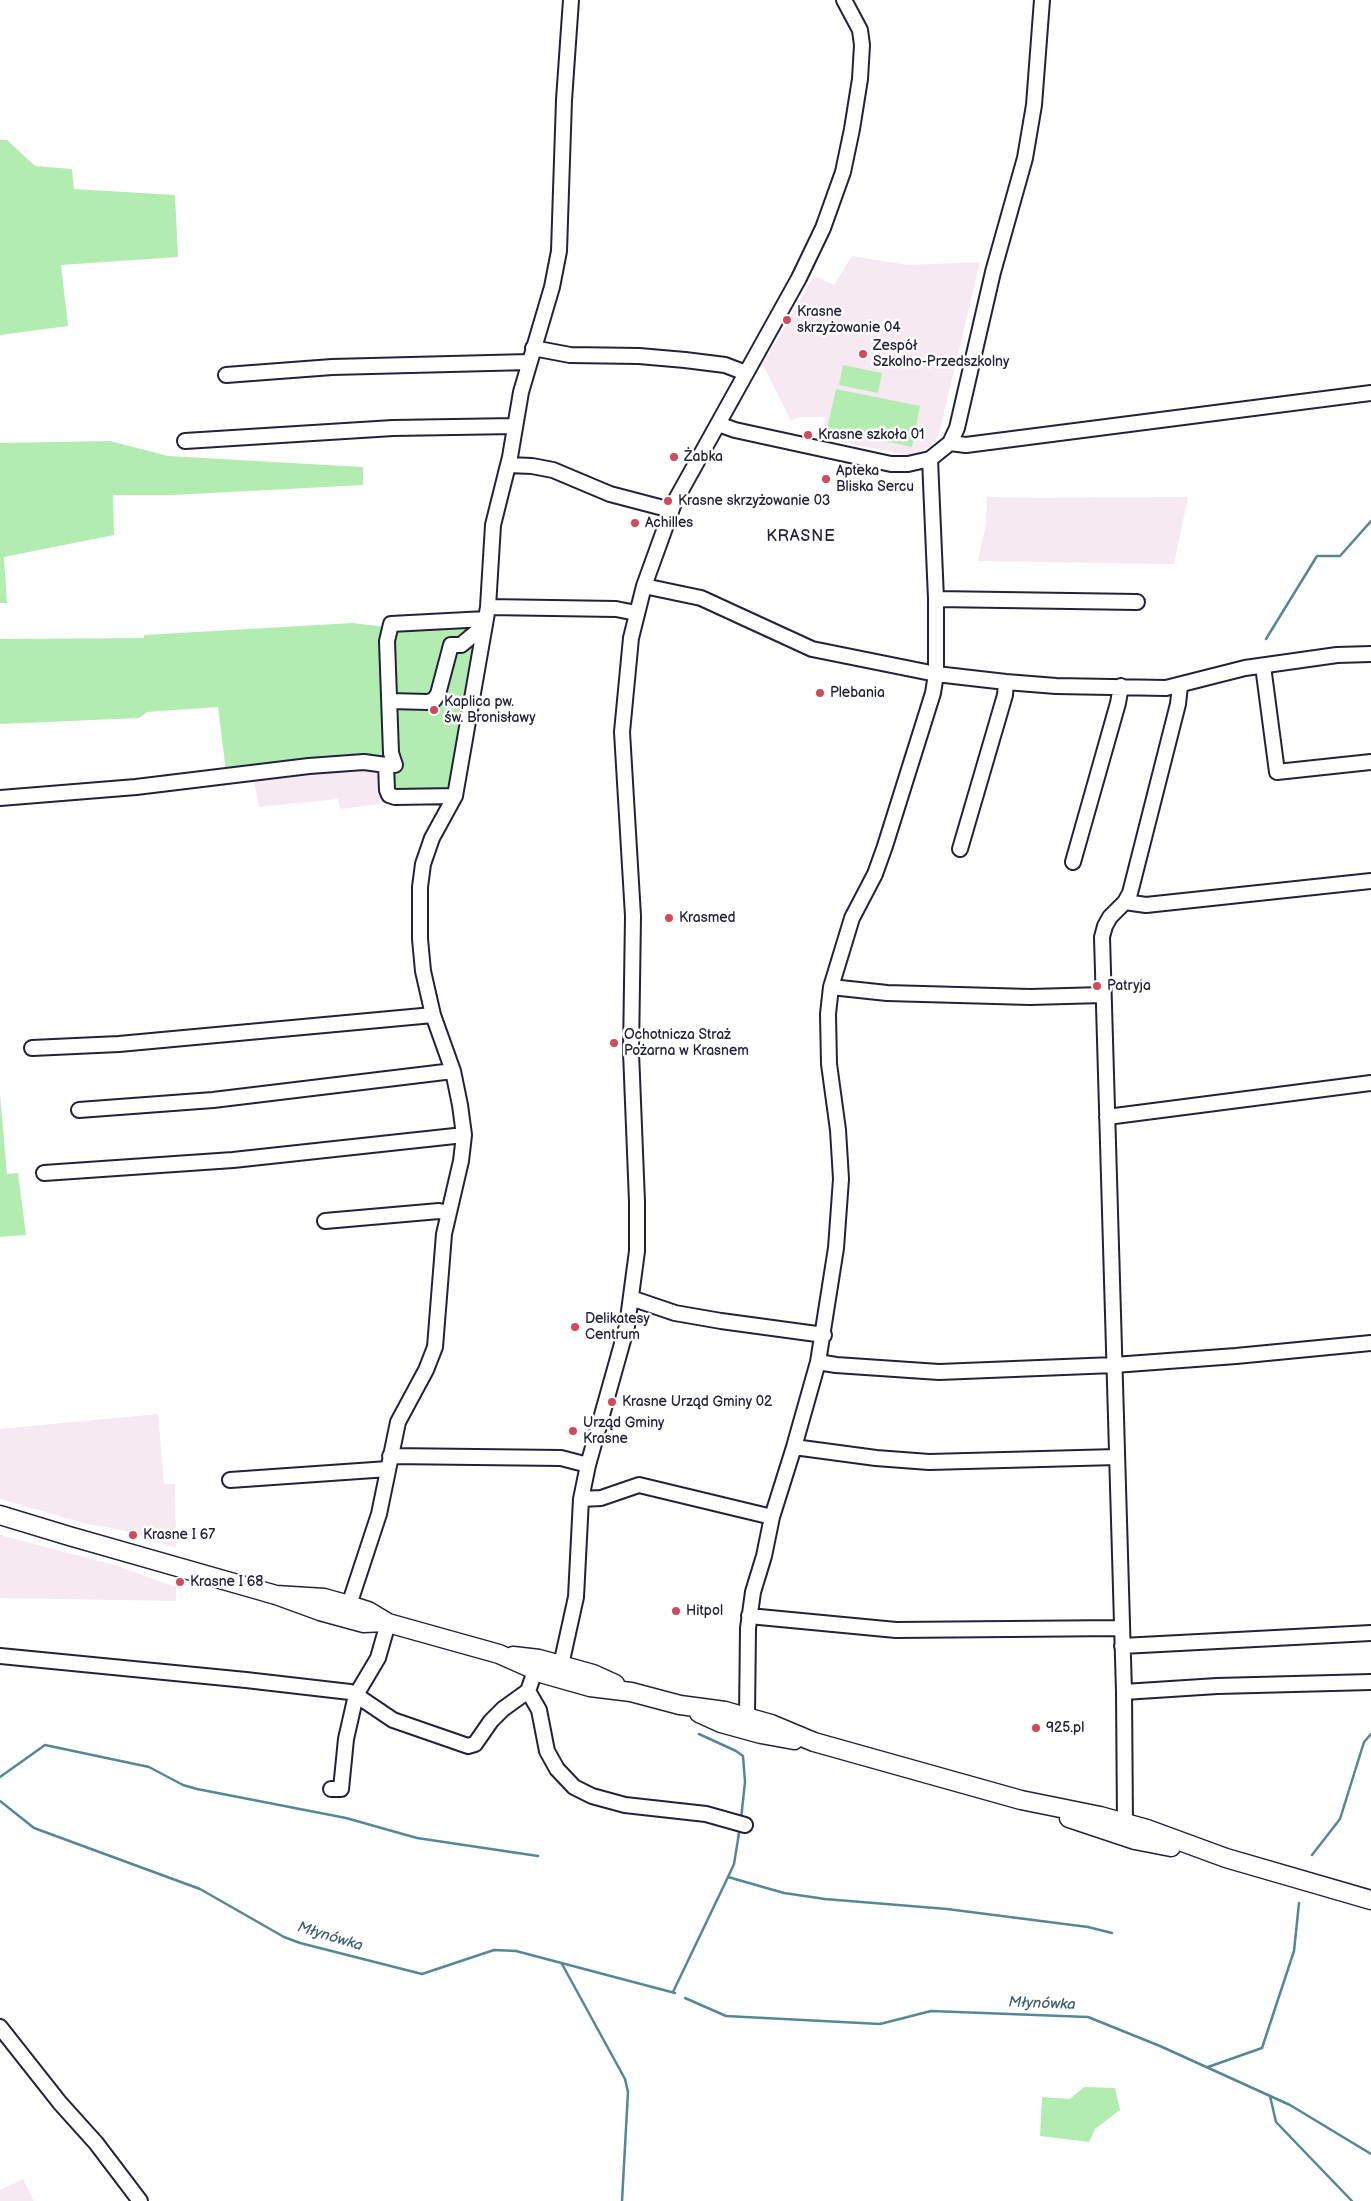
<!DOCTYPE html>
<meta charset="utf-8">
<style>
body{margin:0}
canvas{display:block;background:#fff}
</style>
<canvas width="1371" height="2201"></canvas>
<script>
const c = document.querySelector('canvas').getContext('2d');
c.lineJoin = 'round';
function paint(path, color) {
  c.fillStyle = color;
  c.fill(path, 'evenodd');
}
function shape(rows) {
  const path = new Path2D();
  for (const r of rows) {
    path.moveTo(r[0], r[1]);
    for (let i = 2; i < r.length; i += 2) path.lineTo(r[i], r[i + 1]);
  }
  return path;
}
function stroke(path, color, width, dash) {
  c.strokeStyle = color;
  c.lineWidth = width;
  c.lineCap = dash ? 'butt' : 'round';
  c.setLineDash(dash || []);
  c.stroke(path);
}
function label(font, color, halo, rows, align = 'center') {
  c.font = font + ' "Balsamiq Sans",sans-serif';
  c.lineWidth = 5;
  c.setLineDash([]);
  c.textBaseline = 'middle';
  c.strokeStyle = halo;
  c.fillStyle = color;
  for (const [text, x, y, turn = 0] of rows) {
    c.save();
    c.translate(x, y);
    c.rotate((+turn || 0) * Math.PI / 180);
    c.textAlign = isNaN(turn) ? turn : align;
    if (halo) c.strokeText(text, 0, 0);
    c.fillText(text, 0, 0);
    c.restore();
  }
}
paint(shape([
 [852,256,908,265,980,262,939,434,932,446,921,451,907,455,841,442,823,434,825,417,800,417,791,421,762,363,774,346,814,276,834,285],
 [987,497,1035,498,1188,497,1174,564,978,561,986,524],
 [375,767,381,773,380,804,340,809,338,799,259,807,253,775],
 [158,1414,164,1484,175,1484,176,1548,131,1532,83,1523,0,1499,0,1429],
 [0,1535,114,1565,176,1587,176,1601,0,1598],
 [23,2179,34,2201,0,2201,0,2190]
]), '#f7e9f2');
paint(shape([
 [0,140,7,140,35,166,72,169,74,189,175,195,178,257,61,265,68,326,0,335],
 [843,365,882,373,878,393,839,385],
 [836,389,920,406,912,447,827,429],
 [110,441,168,456,363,467,363,485,173,495,113,495,114,535,4,557,7,603,0,603,0,443],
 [353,623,394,628,474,623,477,630,470,685,447,789,438,792,400,793,395,790,392,784,390,758,337,759,226,772,218,707,147,712,139,718,0,724,0,639,144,638,144,635],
 [0,1094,7,1174,18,1173,26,1235,0,1237],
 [1084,2087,1115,2088,1120,2110,1095,2129,1089,2142,1040,2136,1042,2097,1070,2099]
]), '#b3ecb0');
stroke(shape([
 [1266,639,1317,556,1340,556,1371,521],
 [699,1734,736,1751,743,1756,745,1782,741,1819],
 [0,1777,45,1745,149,1767,183,1785,197,1789,346,1818,417,1838,538,1856],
 [0,1801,34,1828,200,1889,284,1937,300,1943,422,1974,494,1950,516,1951,675,1993],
 [1312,1855,1340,1819,1364,1742,1371,1734],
 [728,1877,734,1864,740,1827],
 [562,1964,625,2079,628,2092,622,2201],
 [673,1992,728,1877,784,1893,825,1899,947,1909,1088,1927,1112,1933],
 [685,1998,726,2016,880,2024,931,2011,1088,2017,1160,2046,1290,2105,1371,2154],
 [1208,2067,1262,2048,1294,1951,1299,1903],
 [1270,2096,1276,2122,1352,2201]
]), '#568796', 2.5);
const minor = shape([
 [533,348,570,355,639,356,685,360,725,365,746,373],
 [226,375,332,367,529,362],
 [718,424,735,430,891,464,908,464,930,459,950,443,957,428,993,272,1025,158,1034,105,1042,0],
 [185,441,393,428,515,426],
 [950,443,966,445,1371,393],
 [508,465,532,466,553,470,610,494,671,510],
 [644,586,701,598,812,649,936,674,1006,682,1056,686,1166,688,1245,668,1337,655,1371,654],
 [936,599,1137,602],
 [488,607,616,609,636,613],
 [1263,666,1277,772,1371,762],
 [390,701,428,702,434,700,438,694,451,645,461,645,485,625],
 [386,765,395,765,391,753,387,641,391,624,486,619],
 [0,798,136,787,309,766,364,762,386,765,387,790,389,795,395,797,455,796],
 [960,849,1005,695,1006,682],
 [1073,862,1118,703,1121,686],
 [1125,902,1146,905,1371,881],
 [831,987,887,993,1030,997,1103,995],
 [32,1048,119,1044,433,1015],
 [79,1110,213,1100,453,1071],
 [1107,1117,1371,1083],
 [44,1173,233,1160,464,1135],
 [325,1221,439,1211,448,1213],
 [631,1298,675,1313,721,1321,824,1335],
 [818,1362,836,1365,939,1372,1114,1365,1236,1356,1371,1343],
 [794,1447,876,1458,929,1462,1117,1457],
 [390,1456,561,1458,588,1465],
 [230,1480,388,1469],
 [581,1499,601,1498,639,1485,772,1517],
 [351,1613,349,1605,379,1514,398,1422,426,1370,435,1347,444,1234,461,1161,464,1135,460,1105,453,1071,433,1015,423,971,420,939,420,887,423,864,432,838,455,796,488,607,493,525,510,457,521,392,552,287,559,251,564,100,571,0],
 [749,1616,896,1630,1121,1628],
 [1122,1646,1371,1633],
 [0,1656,246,1680,350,1692,356,1695,378,1658,388,1623],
 [535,1671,528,1691,539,1710,547,1751,557,1769,574,1787,592,1796,625,1805,706,1814,745,1825],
 [566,1674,561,1665,576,1597,581,1499,588,1465,627,1326,637,1251,637,1202,631,1052,633,916,622,732,631,638,644,586,674,503,799,278,823,228,843,172,852,129,860,79,862,45,860,30,844,0],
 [1124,1692,1217,1686,1371,1682],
 [752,1725,747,1717,748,1628,753,1592,764,1556,772,1517,794,1447,818,1362,836,1248,841,1179,838,1130,829,1064,828,1014,831,987,852,918,875,874,885,846,933,693,936,674,936,599,930,459],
 [331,1789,341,1789,346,1739,356,1695,393,1720,468,1746,475,1744,491,1721,503,1709,528,1691],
 [1128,1831,1125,1823,1124,1692,1102,937,1105,926,1110,917,1125,902,1130,893,1178,704,1180,686],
 [0,2027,60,2103,96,2143,140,2201]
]);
const major = shape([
 [0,1515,69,1536,276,1595,320,1611,364,1623,386,1622],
 [276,1595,324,1598,349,1605,368,1611,388,1623,499,1654,544,1674,590,1687,631,1692,680,1705,725,1711,771,1724,814,1742,1021,1800,1100,1816,1147,1829,1226,1858,1371,1900],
 [513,1656,539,1659,593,1674,615,1684],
 [699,1713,721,1723,761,1734,794,1740],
 [1069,1818,1135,1840,1171,1847]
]);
stroke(minor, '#22223b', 18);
stroke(major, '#22223b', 21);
stroke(minor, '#fff', 14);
stroke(major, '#fff', 18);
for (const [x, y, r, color] of [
 [787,320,5,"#d1495b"],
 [863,354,5,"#d1495b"],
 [808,435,5,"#d1495b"],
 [674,457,5,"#d1495b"],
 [826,479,5,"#d1495b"],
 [668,501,5,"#d1495b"],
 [635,523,5,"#d1495b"],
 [820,693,5,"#d1495b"],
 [434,710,5,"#d1495b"],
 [669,918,5,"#d1495b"],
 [1097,986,5,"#d1495b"],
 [614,1043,5,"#d1495b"],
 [575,1327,5,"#d1495b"],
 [612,1402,5,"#d1495b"],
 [573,1431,5,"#d1495b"],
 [133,1535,5,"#d1495b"],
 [180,1582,5,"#d1495b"],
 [676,1611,5,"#d1495b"],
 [1036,1728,5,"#d1495b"]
]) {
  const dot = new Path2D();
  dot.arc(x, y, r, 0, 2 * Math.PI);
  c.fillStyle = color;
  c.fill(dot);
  stroke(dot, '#fff', 2);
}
label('14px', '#22223b', '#fff', [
 ["Krasne",797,312],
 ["skrzyżowanie 04",797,328],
 ["Zespół",873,346],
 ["Szkolno-Przedszkolny",873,362],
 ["Krasne szkoła 01",818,435],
 ["Żabka",684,457],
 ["Apteka",836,471],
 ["Bliska Sercu",836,487],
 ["Krasne skrzyżowanie 03",678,501],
 ["Achilles",645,523],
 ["Plebania",830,693],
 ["Kaplica pw.",444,702],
 ["św. Bronisławy",444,718],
 ["Krasmed",679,918],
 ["Patryja",1107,986],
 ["Ochotnicza Straż",624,1035],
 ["Pożarna w Krasnem",624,1051],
 ["Delikatesy",585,1319],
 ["Centrum",585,1335],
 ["Krasne Urząd Gminy 02",622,1402],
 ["Urząd Gminy",583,1423],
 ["Krasne",583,1439],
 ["Krasne I 67",143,1535],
 ["Krasne I 68",190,1582],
 ["Hitpol",686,1611],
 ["925.pl",1046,1728]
], 'left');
label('italic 15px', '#405d70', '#fff', [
 ["Młynówka",330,1937,17],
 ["Młynówka",1042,2004,2]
]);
c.letterSpacing = '1px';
label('16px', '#22223b', '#fff', [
 ["KRASNE",801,537]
]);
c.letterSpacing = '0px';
</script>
